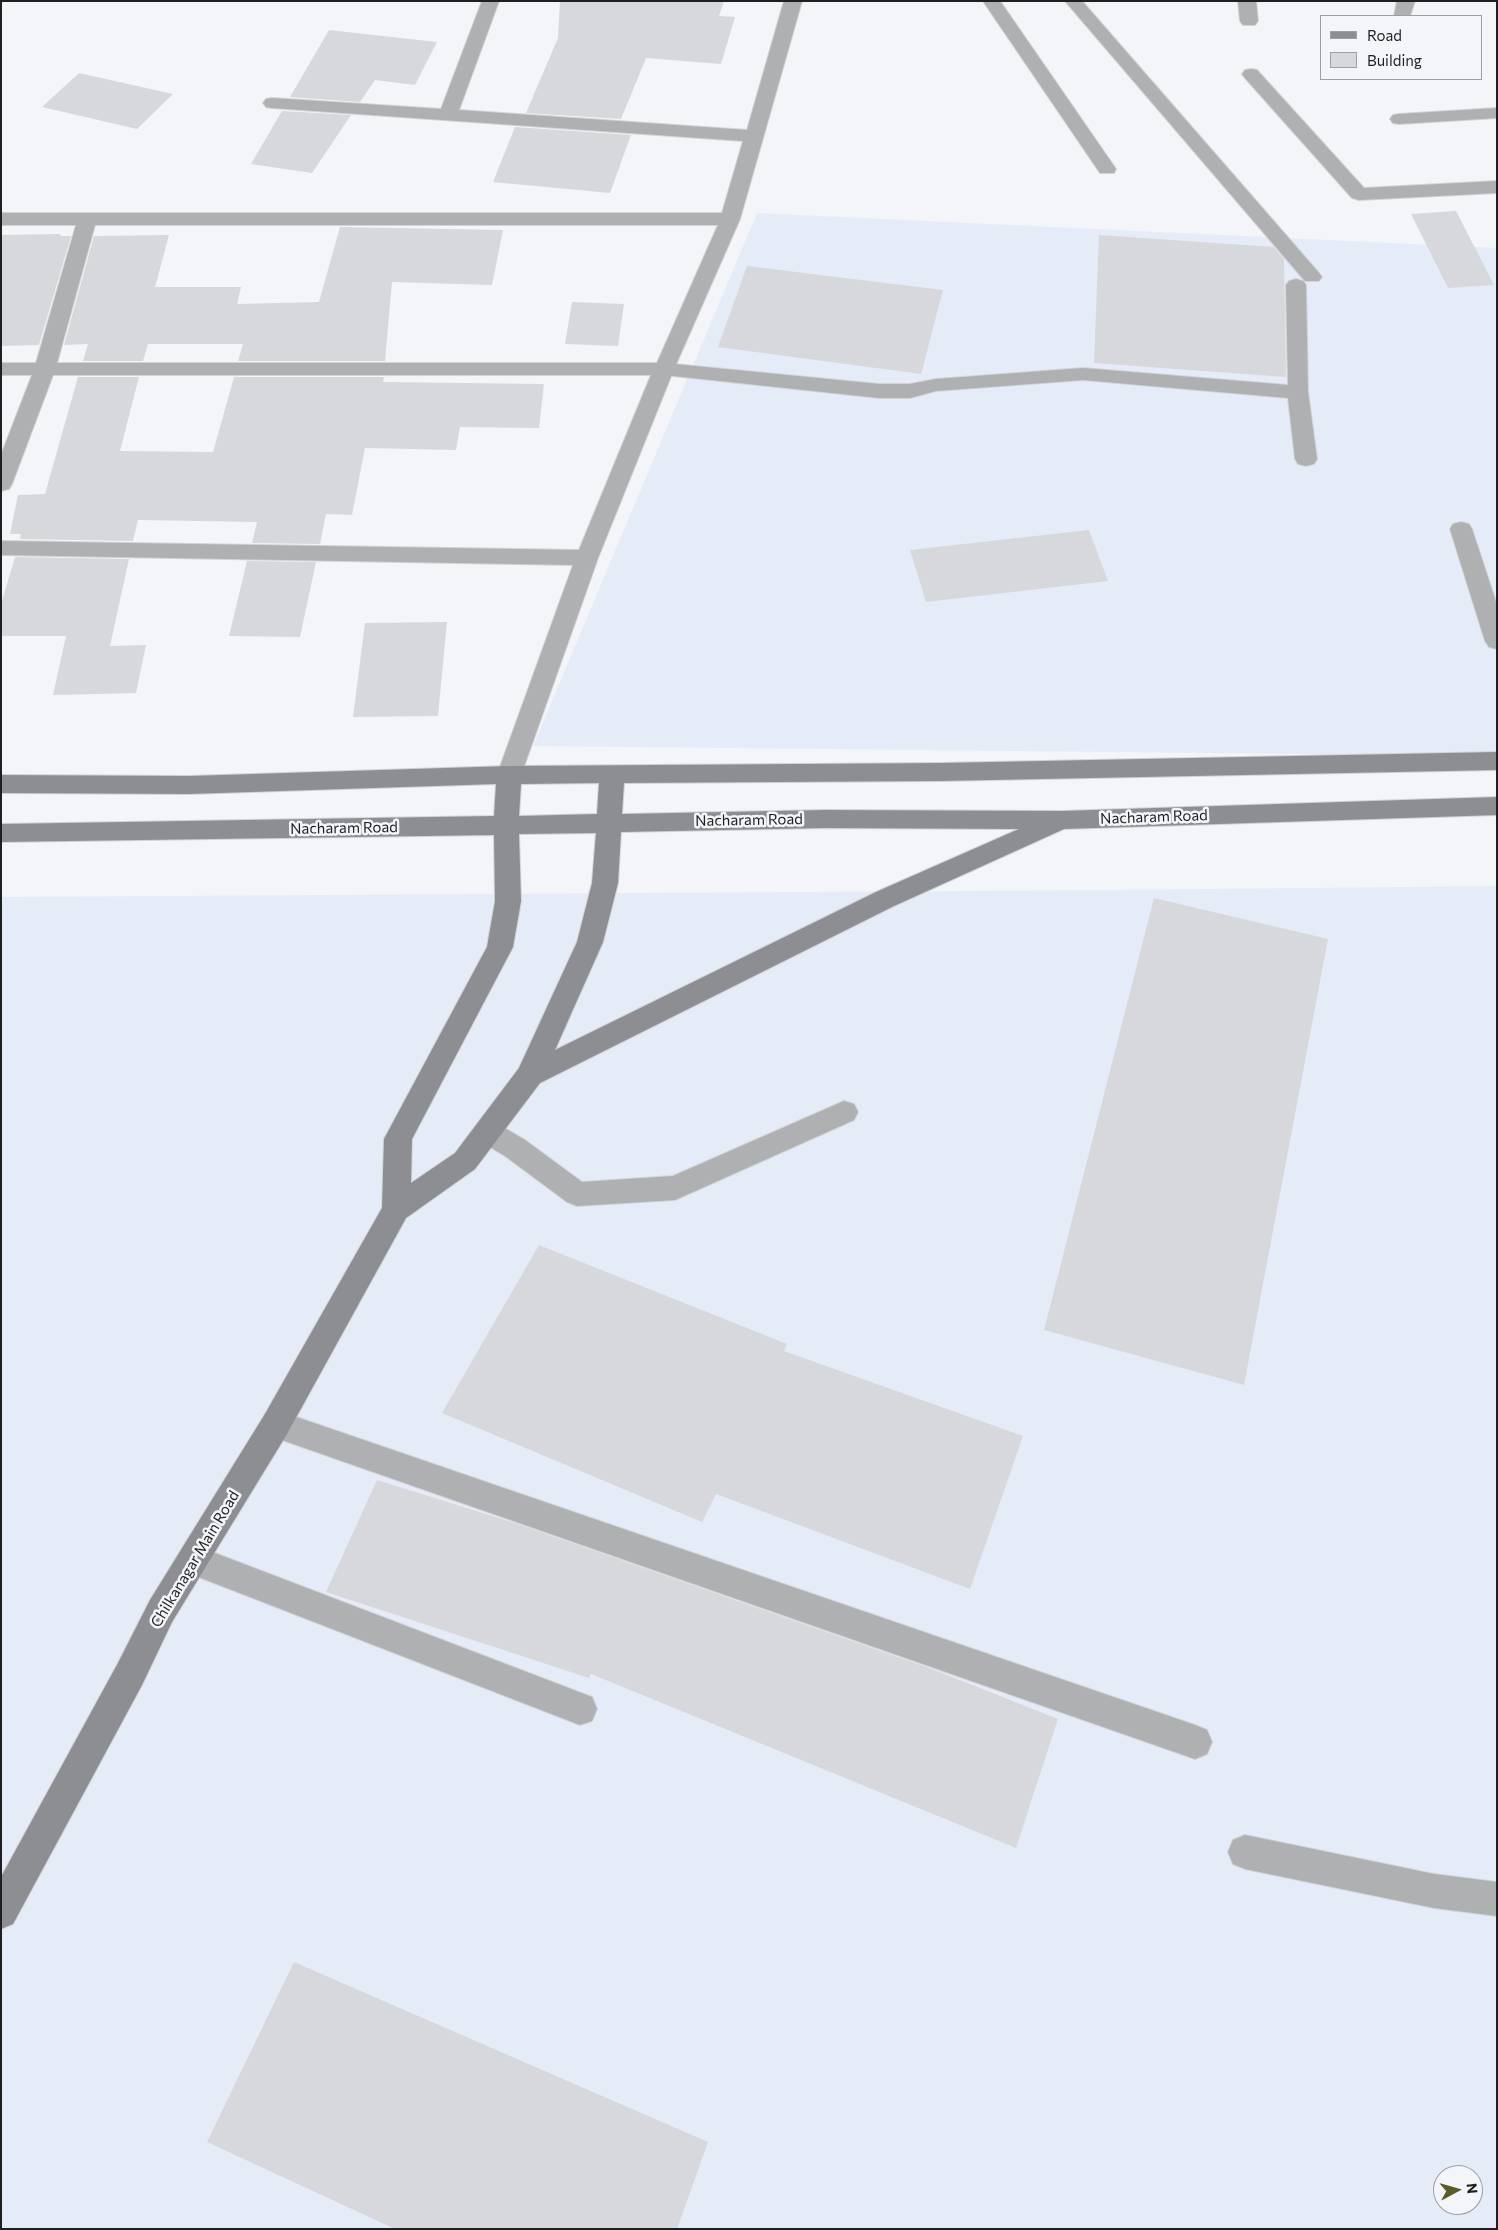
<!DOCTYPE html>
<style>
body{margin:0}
#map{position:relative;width:1498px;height:2230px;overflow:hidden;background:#f3f5f9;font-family:Commissioner,sans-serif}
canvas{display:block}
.frame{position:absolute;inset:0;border:2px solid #1f1f21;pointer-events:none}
.legend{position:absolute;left:1320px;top:15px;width:162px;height:65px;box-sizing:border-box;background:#f3f5f9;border:1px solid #9e9fa3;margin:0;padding:6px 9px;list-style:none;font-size:15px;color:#1f1f21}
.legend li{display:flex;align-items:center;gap:10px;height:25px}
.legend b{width:25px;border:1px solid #9e9fa3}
.north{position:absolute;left:1433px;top:2165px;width:50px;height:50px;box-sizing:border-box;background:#f3f5f9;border:1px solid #9e9fa3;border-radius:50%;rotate:84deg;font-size:14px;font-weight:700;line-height:20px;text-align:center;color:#1f1f21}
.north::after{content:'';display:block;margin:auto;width:18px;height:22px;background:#5b5b28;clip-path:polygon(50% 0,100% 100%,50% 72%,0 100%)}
</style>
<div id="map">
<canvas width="1498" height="2230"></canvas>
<div class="frame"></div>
<ul class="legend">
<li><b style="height:6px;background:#8d8e91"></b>Road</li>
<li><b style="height:14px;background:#d6d8dc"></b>Building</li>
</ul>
<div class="north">N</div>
</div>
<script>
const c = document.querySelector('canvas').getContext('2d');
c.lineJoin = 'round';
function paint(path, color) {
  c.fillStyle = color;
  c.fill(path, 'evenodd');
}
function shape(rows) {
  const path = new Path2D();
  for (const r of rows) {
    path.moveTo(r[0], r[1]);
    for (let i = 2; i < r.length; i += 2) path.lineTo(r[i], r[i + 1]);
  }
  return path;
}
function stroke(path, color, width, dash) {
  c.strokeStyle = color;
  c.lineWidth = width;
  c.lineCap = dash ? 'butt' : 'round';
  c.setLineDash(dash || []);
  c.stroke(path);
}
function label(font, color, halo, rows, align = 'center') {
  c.font = font + ' Commissioner,sans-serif';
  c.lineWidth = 5;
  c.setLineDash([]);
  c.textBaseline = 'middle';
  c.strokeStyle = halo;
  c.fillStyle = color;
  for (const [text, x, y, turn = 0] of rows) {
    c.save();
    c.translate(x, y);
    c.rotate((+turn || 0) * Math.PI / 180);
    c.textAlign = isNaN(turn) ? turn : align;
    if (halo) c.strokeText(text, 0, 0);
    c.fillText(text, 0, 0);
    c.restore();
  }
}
paint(shape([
 [757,213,1497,248,1497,756,533,746],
 [1497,886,1497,2229,1,2229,1,897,1109,890],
 [1443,2175,1473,2175,1473,2205,1443,2205]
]), '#e6ecf7');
paint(shape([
 [560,1,724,1,719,16,735,17,721,64,646,58,621,119,526,113,558,38],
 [329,30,437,42,415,85,375,80,360,102,290,97],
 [79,73,173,94,137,129,42,107],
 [282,111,351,115,312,173,251,164],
 [515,127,631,135,610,193,493,182],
 [1456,211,1494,285,1448,288,1411,214],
 [340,227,503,230,492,285,392,282,385,361,238,361,243,344,148,344,143,361,83,361,88,344,64,345,94,236,169,235,155,287,241,287,237,304,319,302],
 [61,234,60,236,71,236,39,345,1,346,1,235],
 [1099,235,1274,247,1284,259,1286,377,1094,363],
 [747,266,943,290,921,374,718,347],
 [572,302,624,304,618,346,565,344],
 [78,377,139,377,120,451,213,452,234,377,384,377,383,382,544,384,539,428,460,427,456,450,365,448,352,515,326,514,320,544,252,543,257,522,138,520,133,541,20,539,21,534,10,534,18,495,45,494],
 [1089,530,1108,581,926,602,910,550],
 [15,557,129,559,110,646,146,645,136,693,53,695,66,636,1,636,1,604],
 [247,561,316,562,300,637,229,636],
 [447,622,438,716,353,717,365,623],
 [1154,898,1328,939,1244,1385,1044,1330],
 [539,1245,787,1344,784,1351,1023,1436,970,1589,716,1494,702,1522,442,1413],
 [377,1480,518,1524,932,1669,1058,1719,1016,1848,591,1674,589,1678,326,1592],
 [294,1962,708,2142,677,2229,395,2229,207,2142]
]), '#d6d8dc');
const lane = shape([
 [1296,279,1303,281,1306,285,1308,392,1317,459,1314,464,1306,466,1298,464,1295,459,1288,398,1083,380,936,391,910,398,879,398,664,375,657,374,654,369,657,364,664,363,879,384,910,384,936,379,1083,368,1288,385,1286,285,1289,281,1296,279],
 [844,1101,854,1104,858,1112,854,1120,675,1200,577,1206,567,1202,505,1156,478,1140,474,1132,478,1124,488,1120,498,1124,525,1140,582,1182,673,1176,844,1101],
 [194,1545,592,1697,597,1709,592,1721,580,1725,183,1571,178,1560,183,1549,194,1545],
 [1245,1835,1434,1874,1497,1882,1497,1916,1434,1908,1245,1869,1233,1864,1228,1852,1233,1840,1245,1835]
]);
const street = shape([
 [482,1,499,1,459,110,747,130,784,1,802,1,740,219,674,369,598,558,521,775,518,781,509,784,500,781,497,775,573,565,1,555,1,541,579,550,651,375,53,375,12,484,9,489,1,491,1,455,32,375,1,375,1,363,36,363,76,225,1,225,1,213,722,213,743,141,272,108,266,107,263,103,266,99,272,98,441,109,482,1],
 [95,225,718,225,657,363,57,363,95,225],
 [983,1,1000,1,1116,169,1114,173,1100,173,983,1],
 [1065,1,1082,1,1319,273,1322,277,1319,281,1305,281,1065,1],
 [1238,1,1256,1,1258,21,1255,25,1243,25,1240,21,1238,1],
 [1397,1,1415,1,1410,16,1394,16,1397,1],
 [1251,69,1257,70,1364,188,1497,181,1497,193,1359,200,1352,198,1245,78,1242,74,1245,70,1251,69],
 [1497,108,1497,118,1399,124,1393,123,1390,119,1393,115,1399,114,1497,108],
 [1461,522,1469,524,1472,529,1497,605,1497,649,1489,647,1485,641,1450,529,1453,524,1461,522],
 [276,1410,1195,1725,1207,1730,1212,1742,1207,1754,1195,1759,276,1438,265,1434,261,1424,265,1414,276,1410]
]);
const secondary = shape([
 [1497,752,1497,770,940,781,624,783,622,814,825,810,1062,811,1497,797,1497,815,1064,829,894,906,540,1083,475,1169,406,1218,287,1434,172,1622,142,1685,13,1924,1,1929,1,1877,118,1663,150,1600,265,1414,382,1208,384,1139,487,947,495,901,494,835,1,842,1,824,494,816,496,784,189,794,1,793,1,775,189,776,509,766,940,763,1497,752],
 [599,783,597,814,519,816,521,784,599,783],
 [825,828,1019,829,876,892,555,1050,603,942,618,883,621,832,825,828],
 [596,833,592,883,577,942,519,1068,455,1153,411,1183,412,1139,513,947,521,901,519,834,596,833]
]);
stroke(lane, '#d1d3d6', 2);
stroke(street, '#d1d3d6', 2);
stroke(secondary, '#d1d3d6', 2);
paint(lane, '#afb0b2');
paint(street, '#afb0b2');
paint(secondary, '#8d8e91');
label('15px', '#1f1f21', '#f3f5f9', [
 ["Nacharam Road",1154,817,-2],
 ["Nacharam Road",749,820,-1],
 ["Nacharam Road",344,828,-1],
 ["Chilkanagar Main Road",195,1559,-59]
]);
</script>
